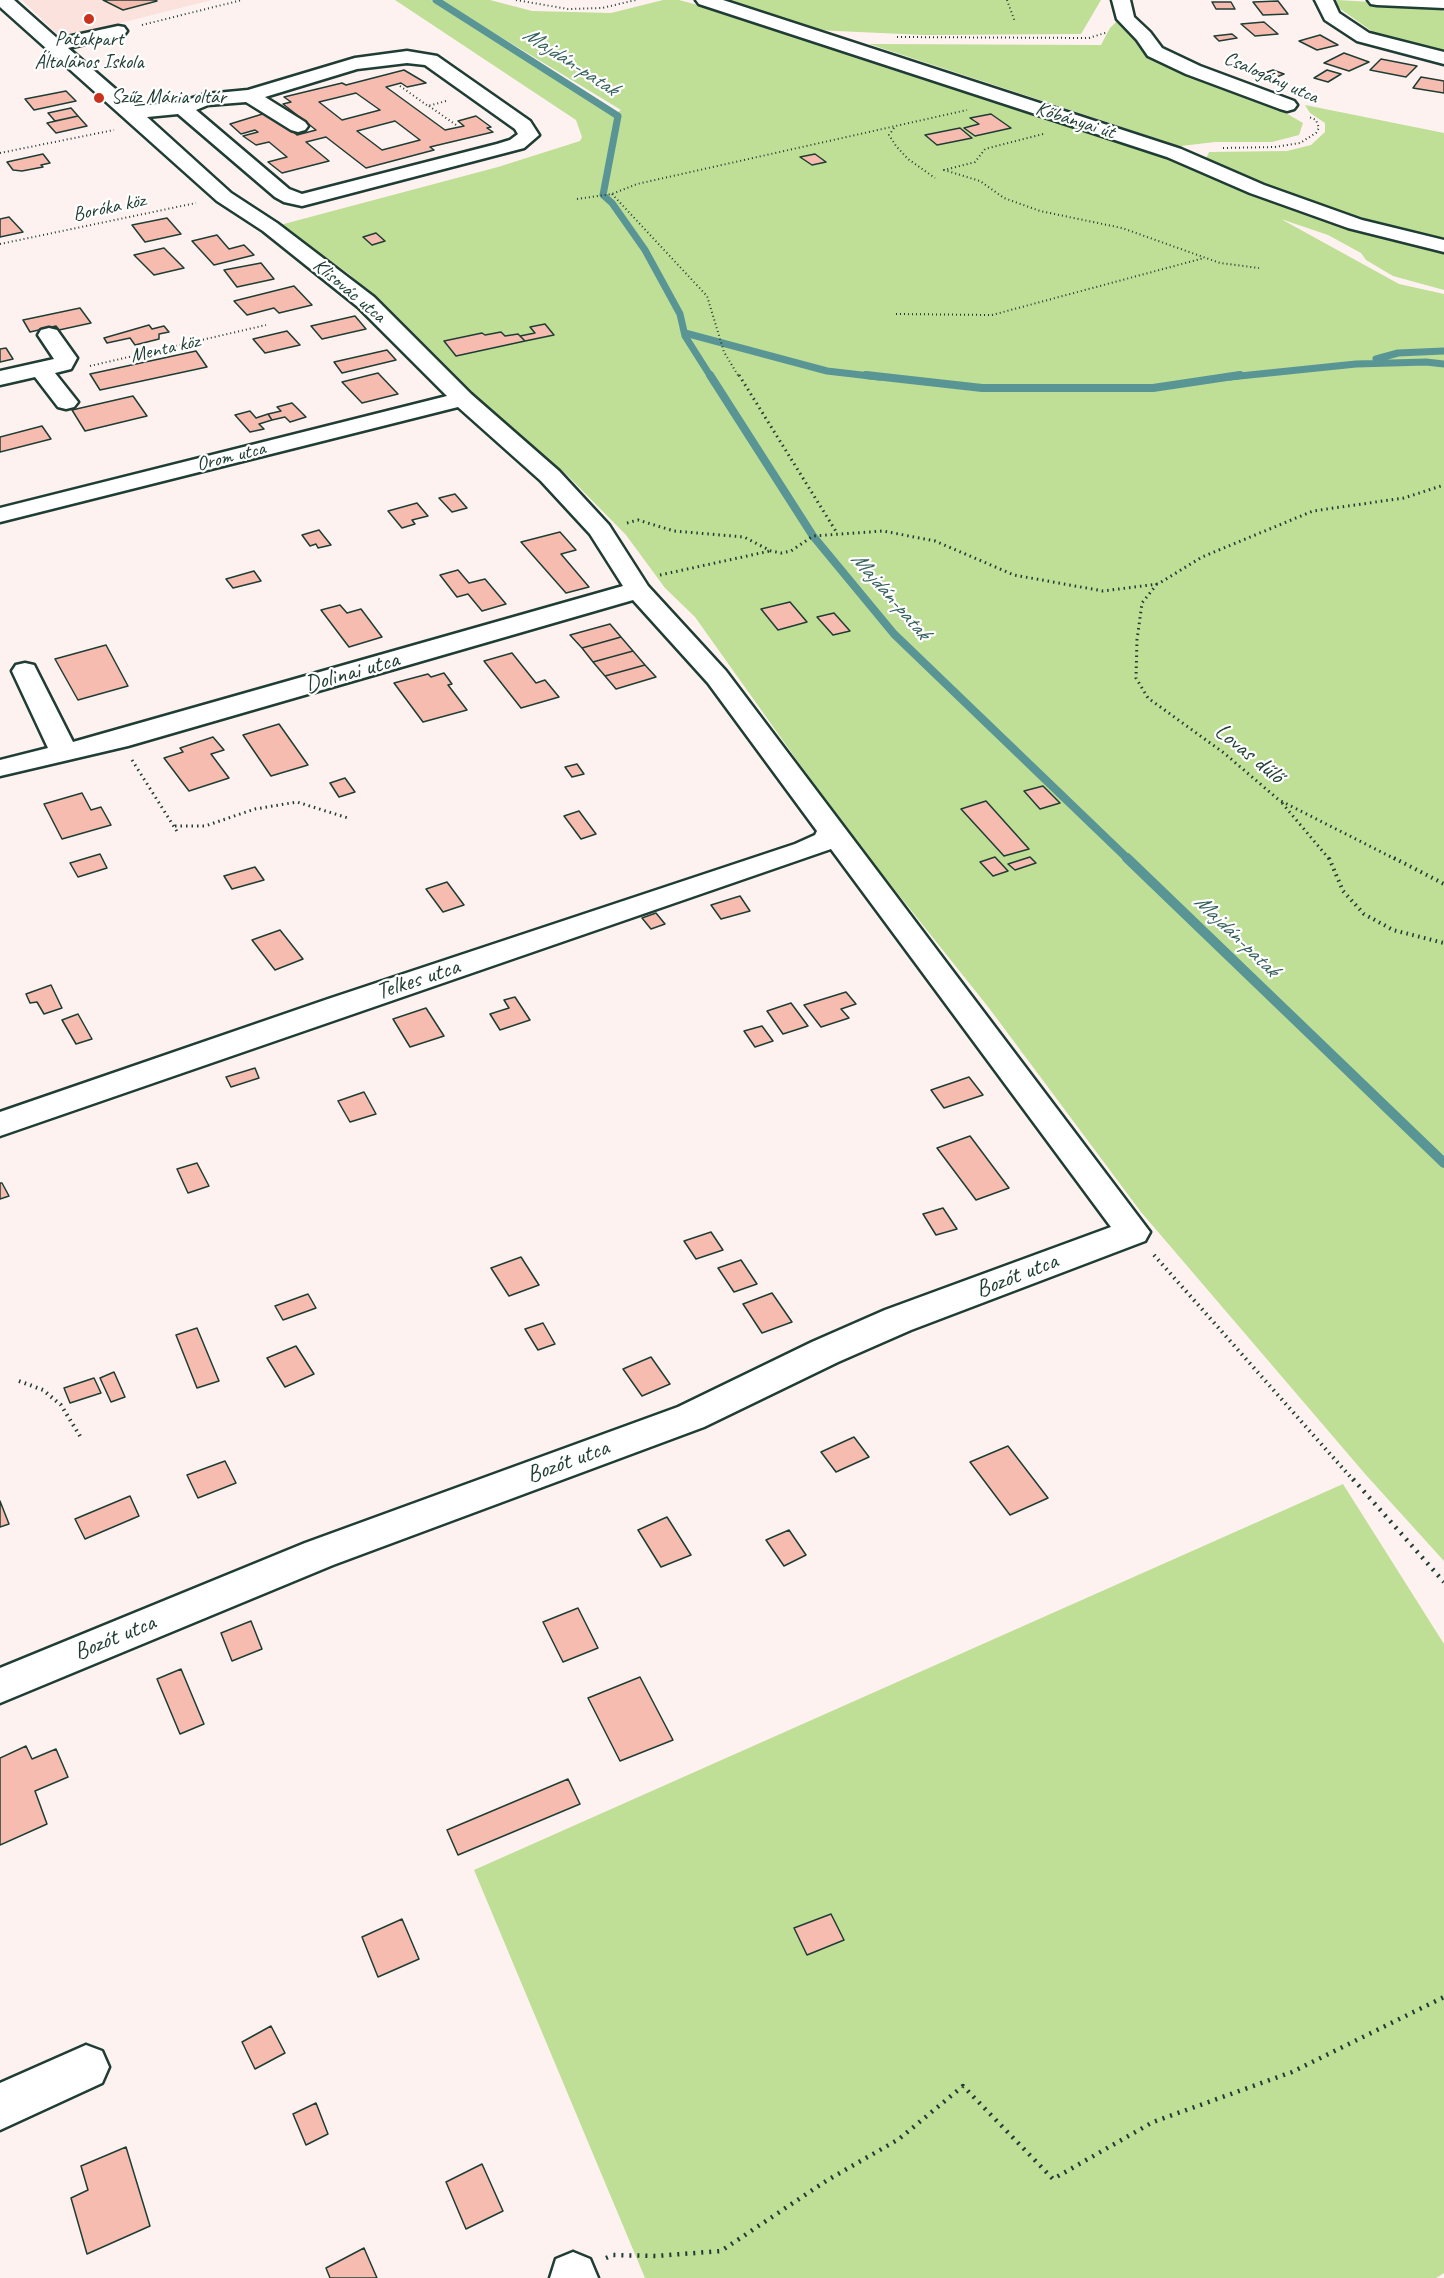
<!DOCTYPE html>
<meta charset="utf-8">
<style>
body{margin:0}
canvas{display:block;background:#fdf2ef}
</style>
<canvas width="1444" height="2278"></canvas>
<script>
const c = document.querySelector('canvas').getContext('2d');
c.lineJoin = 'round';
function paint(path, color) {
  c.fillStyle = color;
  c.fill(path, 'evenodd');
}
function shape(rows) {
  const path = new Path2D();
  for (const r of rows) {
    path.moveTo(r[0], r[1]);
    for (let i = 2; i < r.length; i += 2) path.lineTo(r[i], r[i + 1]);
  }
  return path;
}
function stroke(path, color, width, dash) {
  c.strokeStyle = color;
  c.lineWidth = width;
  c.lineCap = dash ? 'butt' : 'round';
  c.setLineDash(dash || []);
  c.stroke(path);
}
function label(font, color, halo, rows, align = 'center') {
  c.font = font + ' Caveat,sans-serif';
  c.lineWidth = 4.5;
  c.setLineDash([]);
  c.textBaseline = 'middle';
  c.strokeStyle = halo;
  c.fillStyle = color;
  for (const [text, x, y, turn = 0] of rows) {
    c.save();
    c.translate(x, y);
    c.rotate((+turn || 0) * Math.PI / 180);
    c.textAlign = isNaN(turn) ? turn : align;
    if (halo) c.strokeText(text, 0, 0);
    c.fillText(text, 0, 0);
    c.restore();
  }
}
paint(shape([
 [22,0,212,0,61,38]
]), '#fbe2dc');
paint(shape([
 [395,0,431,0,615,114,621,110,440,0,490,0,532,11,611,13,663,0,679,0,768,24,1012,100,1444,250,1444,290,1393,276,1366,260,1361,253,1328,235,1281,219,1399,284,1444,294,1444,1561,1366,1475,1141,1212,989,1008,843,825,695,617,665,588,626,535,568,476,479,399,349,274,280,225,498,167,580,141,582,137,576,120],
 [721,0,1101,0,1081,34,924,35,815,30],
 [1337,0,1440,6,1444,12,1444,53,1380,37,1339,8,1334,1],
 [1118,20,1149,57,1279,109,1303,123,1299,135,1272,142,1215,142,1181,146,1154,141,1115,129,1119,126,869,44,1101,45,1110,28],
 [1305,105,1444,133,1444,241,1347,214,1265,185,1205,161,1209,152,1287,151,1311,145,1325,132,1325,123,1310,113],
 [1343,1484,1444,1644,1444,2273,1436,2278,645,2278,474,1870]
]), '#bfde96');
stroke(shape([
 [436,0,618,116,603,195,612,203,645,250,680,314,685,336,711,377],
 [685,333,827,371,879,377],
 [1376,359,1398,353,1444,351],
 [1230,377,1356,364,1426,362,1444,364]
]), '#589594', 7);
stroke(shape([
 [710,375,813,536,894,634,1129,860],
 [866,375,982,388,1153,388,1240,375]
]), '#589594', 8);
stroke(shape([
 [1127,858,1444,1163]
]), '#589594', 10);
const building = shape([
 [103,0,156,0,157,1,123,10,103,0],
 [1278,1,1288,14,1263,15,1253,2,1278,1],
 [1212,2,1231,2,1235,9,1216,9,1212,2],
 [1264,22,1278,34,1255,36,1241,24,1264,22],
 [1232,34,1237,38,1219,41,1214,36,1232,34],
 [1320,35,1338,45,1317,50,1299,41,1320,35],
 [1344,53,1369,62,1349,71,1324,63,1344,53],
 [1381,59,1417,66,1406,77,1370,70,1381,59],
 [404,70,426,83,407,87,401,83,386,87,445,130,464,126,458,121,476,116,491,127,487,128,493,132,430,147,434,150,366,168,326,137,306,142,329,161,282,173,268,162,287,157,269,142,256,145,243,136,258,132,255,130,241,134,230,124,269,112,297,135,316,130,283,104,291,102,284,97,342,83,346,85,404,70],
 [356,93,380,110,342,120,319,102,356,93],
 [395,121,420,140,382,150,357,131,395,121],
 [1273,70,1284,74,1272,79,1262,74,1273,70],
 [1327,70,1341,74,1328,82,1314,78,1327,70],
 [1421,77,1444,81,1444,93,1413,88,1421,77],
 [66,91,76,101,34,110,25,99,66,91],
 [71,108,78,116,55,121,48,113,71,108],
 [991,114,1011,128,975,136,964,128,979,124,970,118,991,114],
 [78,116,87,126,56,133,47,123,78,116],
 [960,128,972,138,937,145,925,135,960,128],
 [43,154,50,163,41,165,43,167,22,171,13,170,7,162,43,154],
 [815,154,826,162,812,165,800,157,815,154],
 [9,217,23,232,0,237,0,219,9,217],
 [167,218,181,234,145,242,132,225,167,218],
 [376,233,385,241,372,245,363,237,376,233],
 [217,235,229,249,244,245,254,255,214,265,192,241,217,235],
 [164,248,184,268,154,275,134,255,164,248],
 [261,263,274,279,237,287,224,270,261,263],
 [294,286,312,305,279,313,274,308,247,315,234,301,294,286],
 [80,308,91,323,59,330,56,326,30,332,23,320,80,308],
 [355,316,366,329,322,339,311,326,355,316],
 [545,324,554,335,525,341,520,336,535,333,530,327,545,324],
 [149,325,152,329,164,326,169,332,159,334,159,339,135,345,130,338,107,343,104,338,149,325],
 [287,331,300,345,265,353,253,339,287,331],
 [501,332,505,336,518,334,525,341,456,356,444,341,482,333,485,335,501,332],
 [6,348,13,359,0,362,0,349,6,348],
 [387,350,396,360,342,373,334,362,387,350],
 [196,351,207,367,100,390,90,374,196,351],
 [378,373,398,394,362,403,342,382,378,373],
 [133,396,147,416,85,431,72,410,133,396],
 [292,403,306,417,290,422,285,417,272,420,268,414,281,411,277,407,292,403],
 [250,411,256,418,268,414,272,420,259,424,264,429,250,432,235,415,250,411],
 [42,426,51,439,0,452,0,437,42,426],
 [455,494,467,508,452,512,439,498,455,494],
 [417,503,428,516,412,520,415,524,402,528,388,511,417,503],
 [319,530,331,545,318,548,316,544,310,546,302,535,319,530],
 [560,532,576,550,561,554,589,587,566,593,521,542,560,532],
 [458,570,469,583,485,579,506,604,482,611,468,594,457,597,440,575,458,570],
 [254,571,261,581,233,588,226,579,254,571],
 [790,602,807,622,778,630,761,609,790,602],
 [340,605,347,613,361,609,382,637,349,647,321,610,340,605],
 [834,613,850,631,833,635,817,617,834,613],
 [610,624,621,637,582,648,570,635,610,624],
 [621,637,633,651,593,662,582,648,621,637],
 [106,645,128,686,78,700,55,659,106,645],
 [633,651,645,665,605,676,593,662,633,651],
 [512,653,536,683,545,680,559,697,521,708,484,661,512,653],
 [645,665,656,677,616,689,605,676,645,665],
 [444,673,452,684,448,685,467,710,423,722,394,683,428,674,431,677,444,673],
 [279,724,308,765,271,776,243,735,279,724],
 [213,737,224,750,211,754,229,778,189,791,164,758,183,752,180,748,213,737],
 [577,764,584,774,572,777,565,767,577,764],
 [345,778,355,792,339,797,330,783,345,778],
 [1043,786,1060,803,1040,809,1024,791,1043,786],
 [82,793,91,810,101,807,111,825,62,839,44,804,82,793],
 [986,801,1029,849,1004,856,961,809,986,801],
 [579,811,596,834,581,839,564,816,579,811],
 [100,854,107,868,78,877,70,863,100,854],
 [995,857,1008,871,993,876,980,862,995,857],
 [1030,857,1036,863,1015,870,1008,864,1030,857],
 [255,867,264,880,232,889,224,876,255,867],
 [447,882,464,905,443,912,426,889,447,882],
 [740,896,750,911,721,919,711,905,740,896],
 [656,913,665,924,651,929,642,918,656,913],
 [280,930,303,959,275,970,252,940,280,930],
 [51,985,62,1008,44,1014,37,1002,30,1003,26,994,51,985],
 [846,992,856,1004,841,1009,849,1018,821,1027,804,1005,846,992],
 [515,997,530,1020,500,1030,490,1014,509,1008,504,1000,515,997],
 [791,1003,808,1026,783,1034,767,1011,791,1003],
 [426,1008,444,1036,410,1047,393,1019,426,1008],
 [78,1014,92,1039,76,1044,62,1020,78,1014],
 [762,1026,773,1041,755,1047,744,1031,762,1026],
 [255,1068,259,1078,231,1087,226,1077,255,1068],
 [969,1077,983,1095,944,1108,931,1090,969,1077],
 [364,1092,376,1114,350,1122,338,1101,364,1092],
 [970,1136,1009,1188,976,1200,937,1148,970,1136],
 [197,1163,209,1186,188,1193,177,1169,197,1163],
 [0,1183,2,1183,9,1196,0,1199,0,1183],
 [943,1208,957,1229,936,1235,923,1214,943,1208],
 [711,1232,723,1250,696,1259,684,1241,711,1232],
 [521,1257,539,1285,509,1296,491,1268,521,1257],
 [741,1260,757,1284,734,1292,718,1268,741,1260],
 [772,1293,792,1322,762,1333,743,1304,772,1293],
 [308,1294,316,1308,283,1320,275,1306,308,1294],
 [543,1323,555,1344,538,1350,525,1329,543,1323],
 [197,1328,219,1381,197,1388,176,1335,197,1328],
 [296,1346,314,1374,285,1387,267,1358,296,1346],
 [651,1357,670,1384,642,1396,623,1369,651,1357],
 [114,1372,125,1397,111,1402,100,1378,114,1372],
 [94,1378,101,1393,70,1403,64,1388,94,1378],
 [854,1437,869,1457,836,1472,821,1452,854,1437],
 [1008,1446,1048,1498,1010,1515,970,1462,1008,1446],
 [225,1461,236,1483,198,1498,187,1475,225,1461],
 [130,1496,139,1516,85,1539,75,1519,130,1496],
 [0,1501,9,1524,0,1527,0,1501],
 [667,1517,691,1555,661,1567,638,1530,667,1517],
 [789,1530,806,1555,784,1566,766,1540,789,1530],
 [578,1608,598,1648,563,1662,543,1622,578,1608],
 [251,1621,262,1649,232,1661,221,1633,251,1621],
 [181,1669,204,1724,180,1734,157,1679,181,1669],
 [640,1677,673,1740,620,1761,588,1698,640,1677],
 [26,1746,32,1759,56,1749,68,1777,35,1791,47,1824,0,1845,0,1758,26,1746],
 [568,1779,580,1804,458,1855,447,1830,568,1779],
 [831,1914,844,1940,807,1955,794,1928,831,1914],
 [402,1919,419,1959,378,1977,362,1937,402,1919],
 [271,2026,285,2053,255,2069,242,2042,271,2026],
 [316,2103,328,2134,306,2145,293,2114,316,2103],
 [126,2147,150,2226,87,2254,71,2198,88,2190,81,2166,126,2147],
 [482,2164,503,2211,466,2229,446,2182,482,2164],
 [364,2248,377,2278,330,2278,326,2268,364,2248]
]);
paint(building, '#f7bcb0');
stroke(building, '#1f3d34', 1.5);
const minor = shape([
 [0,0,14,0,58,39,118,26,124,27,127,31,124,35,68,48,135,106,180,102,206,94,248,90,355,58,407,51,437,56,530,121,539,135,524,148,302,206,284,202,275,197,178,114,147,117,231,193,277,223,374,297,471,394,559,471,609,525,648,586,726,671,1150,1232,1145,1241,911,1330,838,1362,704,1427,333,1565,0,1703,0,1668,305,1543,678,1407,812,1342,885,1310,1111,1227,831,849,0,1136,0,1112,328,999,795,844,815,835,817,831,708,683,633,600,128,746,0,776,0,760,48,748,12,671,16,665,25,663,34,665,73,742,623,586,590,534,541,481,458,407,0,522,0,508,447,396,358,307,263,231,217,201,0,7,0,0],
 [407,63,425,65,515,129,518,134,510,140,497,144,302,194,289,189,196,110,208,105,246,102,291,130,298,132,305,130,308,126,305,122,265,97,357,69,407,63],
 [696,0,723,0,1181,149,1264,185,1362,220,1444,240,1444,252,1348,228,1250,193,1167,157,699,4,696,0],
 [1112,0,1130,0,1134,17,1150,32,1162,48,1200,66,1294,101,1297,105,1294,109,1287,111,1280,109,1186,74,1148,56,1137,40,1117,19,1112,0],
 [1315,0,1333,0,1339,13,1369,33,1444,52,1444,64,1357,41,1325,20,1315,0],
 [1368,0,1444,0,1444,8,1377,5,1371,4,1368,0],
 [49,328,57,330,77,358,71,369,55,373,78,402,74,407,66,409,58,407,35,377,0,385,0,371,54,359,38,335,41,330,49,328],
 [86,2045,102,2051,109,2067,102,2083,0,2130,0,2083,86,2045],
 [573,2252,590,2259,598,2278,550,2278,556,2259,573,2252]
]);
stroke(minor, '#1f3d34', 5);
stroke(shape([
 [516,0,568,9,602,8,636,0],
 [1007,0,1015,22],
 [142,25,242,0],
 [897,37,1089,38,1108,32],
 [400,86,428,106,446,101],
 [429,106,456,125],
 [894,128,889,135,896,146,908,159,935,178],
 [1043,134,985,149,975,162,944,170,980,181,1004,198,1040,211,1122,228,1220,263,1259,268],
 [1223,148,1275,147,1300,143,1316,133,1319,128,1316,120,1309,117],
 [0,153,114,130],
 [612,194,707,296,724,352,739,377],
 [577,199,612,194,637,184,967,110],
 [0,244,196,203],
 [896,314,992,315,1204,258],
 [90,366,266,325]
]), '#1f3d34', 2, [1, 3]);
stroke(shape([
 [739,375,837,533],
 [627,523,638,520,674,531,744,537,771,551,781,553,791,551,813,536,883,531,935,541,1014,575,1103,591,1158,584,1202,557,1313,511,1404,498,1444,485],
 [660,575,770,551],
 [1157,584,1142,603,1137,640,1136,678,1148,698,1224,753,1279,800,1397,860],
 [132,760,178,833],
 [1282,803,1330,860],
 [175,826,205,826,255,809,297,802,348,818]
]), '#1f3d34', 3, [1.5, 4]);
stroke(shape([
 [1329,858,1343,891,1364,914,1393,930,1444,943],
 [1394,858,1444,884],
 [1154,1255,1354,1481],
 [19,1381,43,1390,61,1405,80,1436]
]), '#1f3d34', 4, [1.5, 4.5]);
stroke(shape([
 [1353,1479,1444,1582],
 [606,2258,613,2255,656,2256,721,2251,826,2181,899,2139,963,2086,1053,2179,1153,2122,1292,2072,1444,1997]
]), '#1f3d34', 4.5, [2, 6]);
paint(minor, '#fff');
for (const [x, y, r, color] of [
 [89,19,6,"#c8321e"],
 [99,98,6,"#c8321e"]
]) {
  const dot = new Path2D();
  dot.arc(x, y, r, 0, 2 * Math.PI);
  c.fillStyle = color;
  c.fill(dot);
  stroke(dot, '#fff', 2);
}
label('20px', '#1f3d34', '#fff', [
 ["Patakpart",89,40],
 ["Általános Iskola",89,63],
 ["Szűz Mária oltár",111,98,"left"]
]);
label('20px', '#1f3d34', '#fff', [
 ["Csalogány utca",1271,78,24],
 ["Kőbányai út",1075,121,18],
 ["Boróka köz",109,208,-12],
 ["Klisovác utca",349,291,40],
 ["Menta köz",165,349,-13],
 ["Orom utca",231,457,-14]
]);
label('italic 22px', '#37625c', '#fff', [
 ["Majdán-patak",570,62,33],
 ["Majdán-patak",890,596,49],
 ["Majdán-patak",1236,936,44]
]);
label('24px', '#1f3d34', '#fff', [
 ["Dolinai utca",352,673,-16],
 ["Lovas dűlő",1249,754,39],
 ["Telkes utca",418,980,-18],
 ["Bozót utca",1017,1276,-21],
 ["Bozót utca",568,1462,-20],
 ["Bozót utca",115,1638,-22]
]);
</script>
